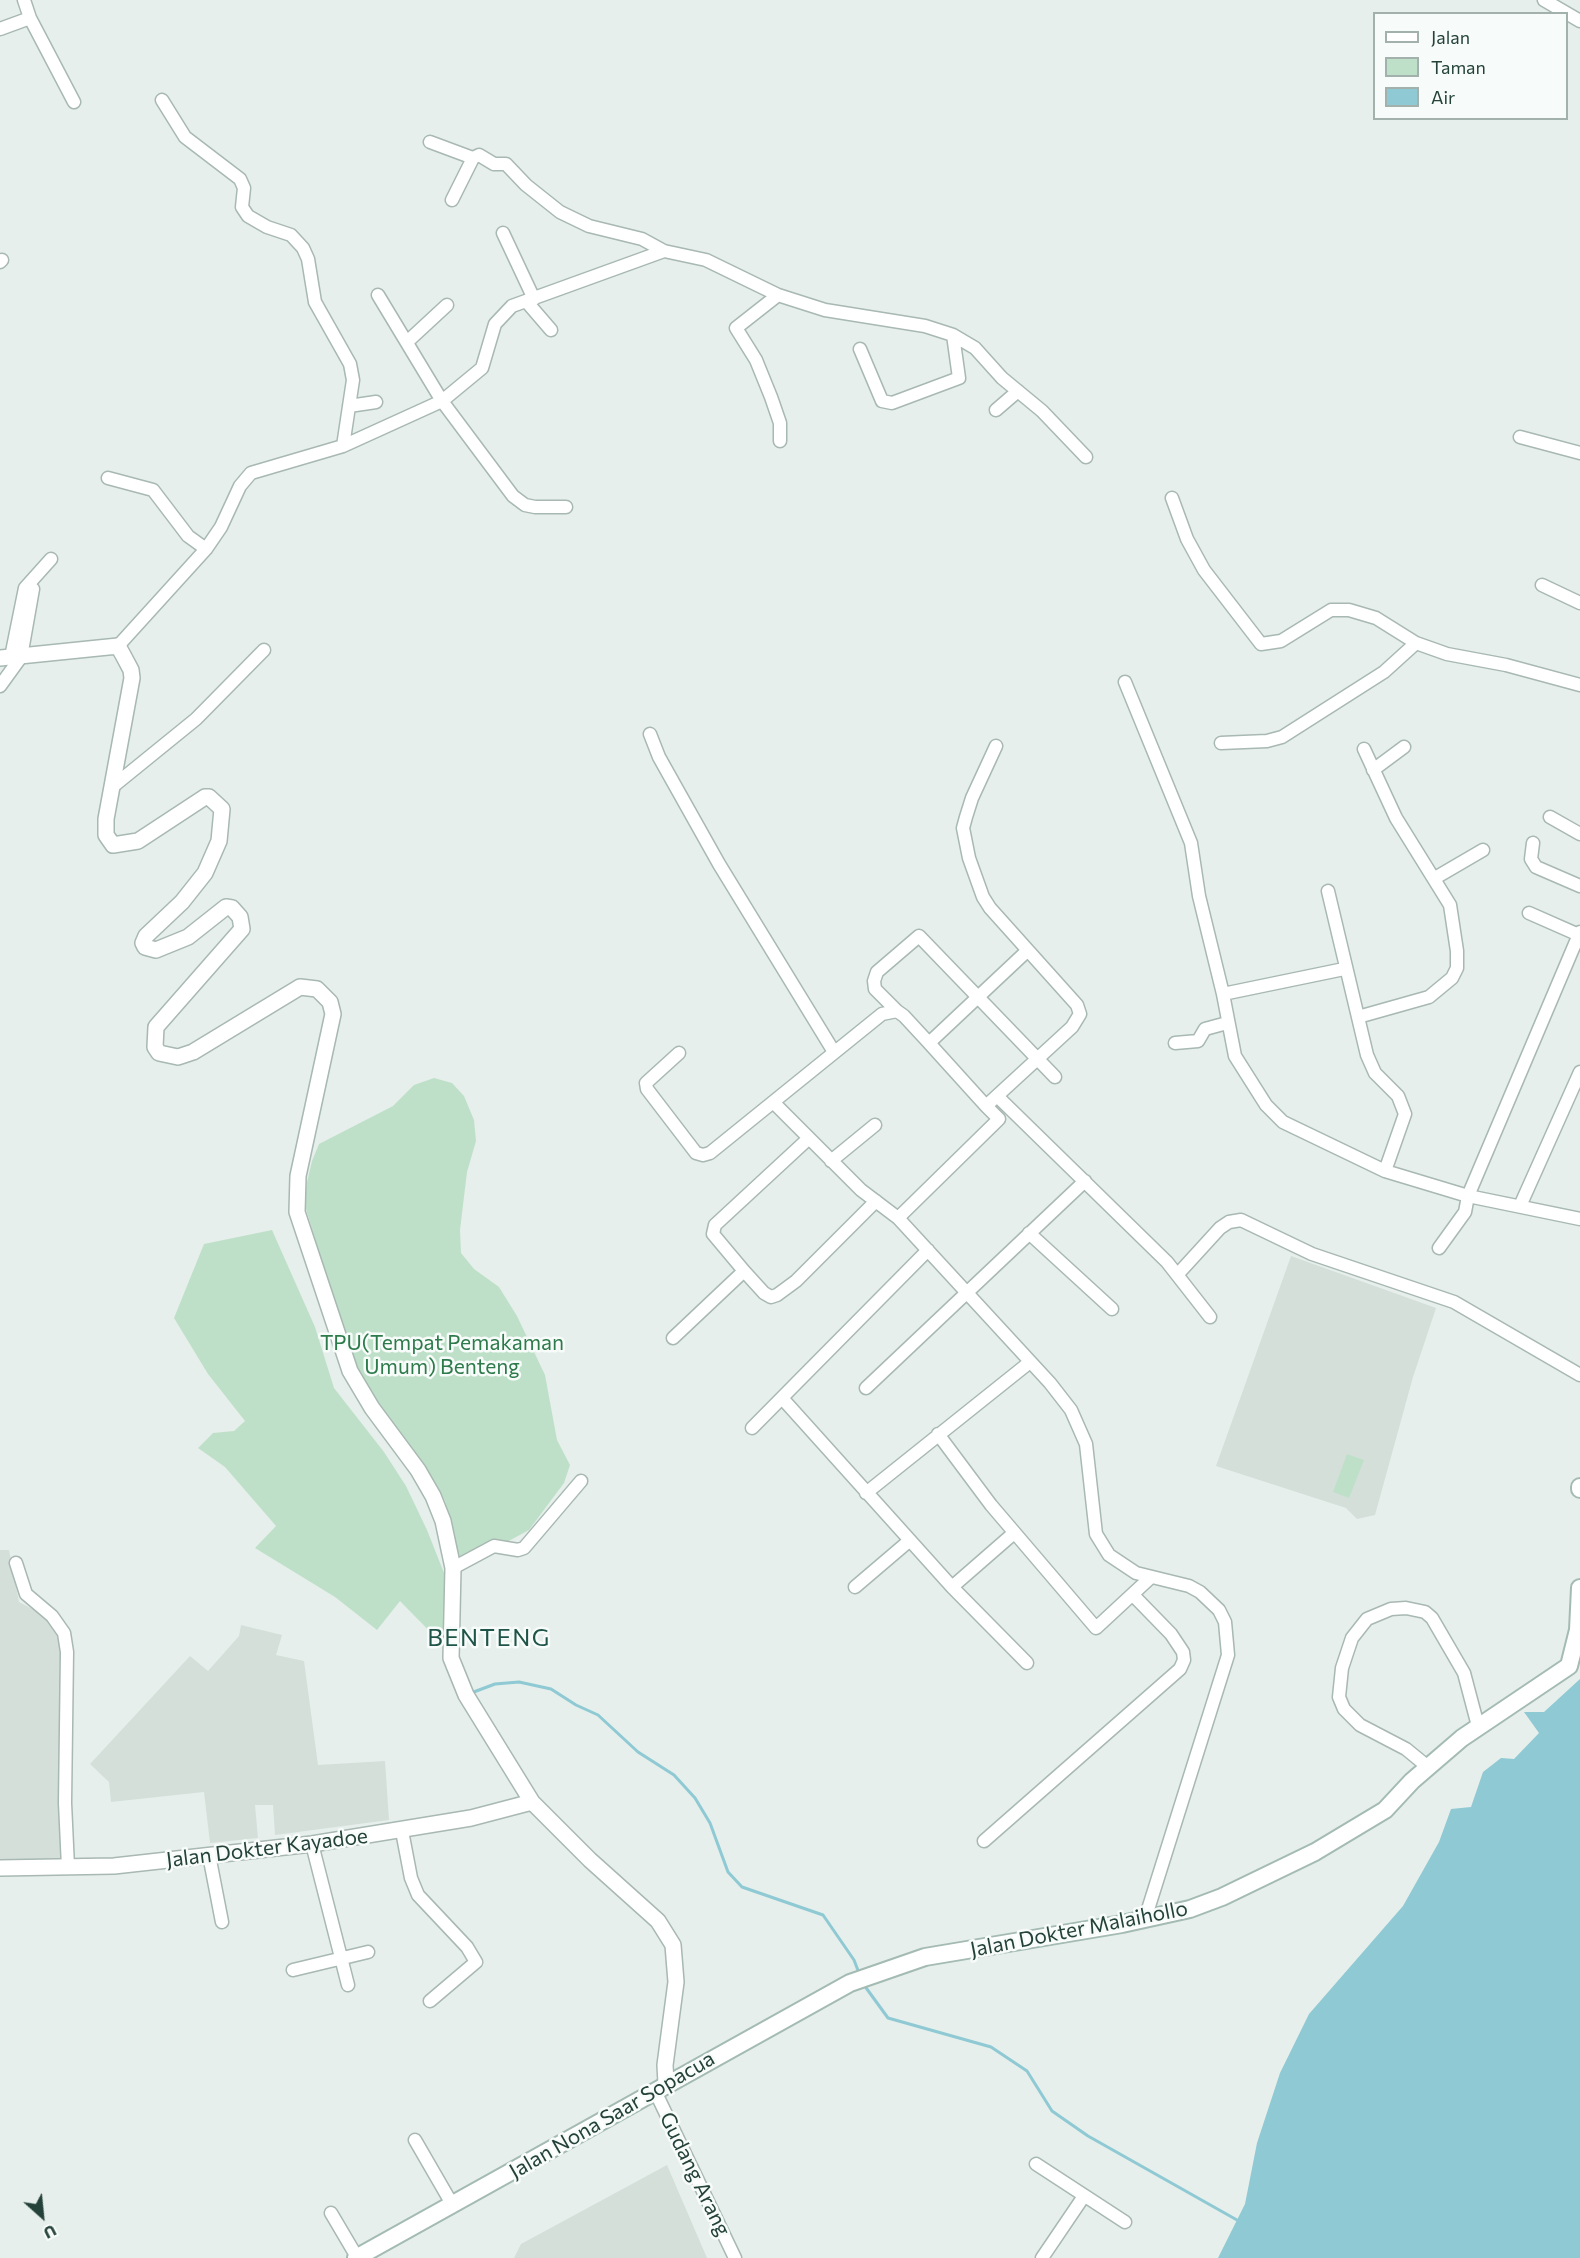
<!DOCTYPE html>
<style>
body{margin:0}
#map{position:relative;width:1580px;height:2258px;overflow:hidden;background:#e6efeb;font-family:Commissioner,sans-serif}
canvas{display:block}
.legend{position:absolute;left:1373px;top:12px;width:195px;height:108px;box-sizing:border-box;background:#f7fbf9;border:2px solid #a3b1ad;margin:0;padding:8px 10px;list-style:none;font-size:18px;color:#24423a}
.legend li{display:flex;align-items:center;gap:12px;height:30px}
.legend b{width:30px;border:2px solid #a3b1ad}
.north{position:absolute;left:12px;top:2186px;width:60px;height:60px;-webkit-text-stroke:4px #f7fbf9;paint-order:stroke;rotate:153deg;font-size:16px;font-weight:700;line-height:24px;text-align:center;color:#24423a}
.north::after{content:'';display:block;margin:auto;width:21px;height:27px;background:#24423a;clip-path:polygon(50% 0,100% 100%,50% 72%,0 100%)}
</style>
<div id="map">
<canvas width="1580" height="2258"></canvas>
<ul class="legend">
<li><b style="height:8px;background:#fff"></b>Jalan</li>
<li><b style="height:16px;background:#bfe0c8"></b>Taman</li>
<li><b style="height:16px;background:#8ec9d4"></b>Air</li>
</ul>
<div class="north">U</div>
</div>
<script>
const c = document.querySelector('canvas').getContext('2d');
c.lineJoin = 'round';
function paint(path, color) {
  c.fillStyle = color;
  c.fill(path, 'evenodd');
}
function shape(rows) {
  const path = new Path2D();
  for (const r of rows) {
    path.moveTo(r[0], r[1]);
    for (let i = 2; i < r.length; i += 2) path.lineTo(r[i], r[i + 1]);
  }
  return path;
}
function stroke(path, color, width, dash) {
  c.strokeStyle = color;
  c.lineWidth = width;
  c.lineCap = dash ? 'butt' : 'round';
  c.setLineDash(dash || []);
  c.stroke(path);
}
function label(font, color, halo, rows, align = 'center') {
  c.font = font + ' Commissioner,sans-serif';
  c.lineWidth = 5;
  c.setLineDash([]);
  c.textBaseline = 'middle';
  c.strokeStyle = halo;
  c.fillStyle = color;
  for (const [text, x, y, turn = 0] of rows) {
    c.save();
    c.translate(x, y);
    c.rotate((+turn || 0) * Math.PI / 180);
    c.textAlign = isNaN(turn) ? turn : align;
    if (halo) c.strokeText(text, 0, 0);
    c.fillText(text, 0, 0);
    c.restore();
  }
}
paint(shape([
 [1291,1256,1436,1308,1413,1377,1375,1515,1357,1519,1346,1508,1216,1466],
 [0,1550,9,1550,19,1602,48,1617,64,1642,61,1677,61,1862,0,1866],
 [241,1625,282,1635,276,1655,304,1661,318,1765,385,1761,389,1820,275,1835,273,1805,255,1805,258,1838,210,1843,204,1792,111,1802,109,1782,90,1764,190,1656,208,1671,239,1636],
 [667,2165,707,2258,514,2258,521,2244]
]), '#d4dfda');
paint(shape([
 [434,1078,452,1083,464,1096,474,1120,476,1141,467,1172,460,1230,461,1253,474,1269,499,1287,517,1316,545,1375,557,1440,570,1465,564,1483,529,1530,461,1567,453,1544,445,1501,424,1466,377,1412,353,1365,303,1199,312,1161,319,1144,393,1106,414,1085],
 [272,1230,315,1327,334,1388,384,1452,406,1486,427,1530,450,1588,446,1648,400,1601,377,1630,335,1597,255,1548,276,1526,225,1467,198,1448,213,1433,234,1431,245,1421,208,1374,174,1318,204,1244],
 [1347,1454,1364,1460,1349,1498,1333,1492]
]), '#bfe0c8');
paint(shape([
 [1580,1679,1580,2258,1218,2258,1245,2204,1257,2143,1280,2073,1309,2014,1403,1906,1439,1842,1451,1809,1471,1807,1483,1772,1501,1758,1514,1759,1539,1733,1524,1712,1544,1712]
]), '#8ec9d4');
stroke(shape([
 [471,1693,495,1684,519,1682,551,1689,576,1705,598,1715,638,1752,674,1775,695,1798,710,1823,728,1872,742,1887,823,1915,854,1960,859,1973],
 [864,1985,888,2018,991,2047,1027,2071,1052,2111,1088,2136,1237,2220]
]), '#8ec9d4', 3);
const minor = shape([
 [24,0,30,18,74,102],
 [1544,0,1580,21],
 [0,29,30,18],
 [162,100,185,137,240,179,244,188,242,207,248,216,267,227,291,235,303,248,308,259,315,302,350,364,353,380,343,446],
 [430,142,473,158],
 [452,200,473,158,479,155,494,164,506,164,526,185,560,212,589,226,642,239,664,251],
 [503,233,534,299],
 [0,262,2,260],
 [378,295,442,401,513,496,525,505,535,507,566,507],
 [778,295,736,328,756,360,771,397,780,423,780,441],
 [526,301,551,330],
 [407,342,447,305],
 [860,349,882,401,892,403,959,378,953,335],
 [349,406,376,402],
 [996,410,1018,391],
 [1520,437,1580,453],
 [108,478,153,490,188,536,206,549],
 [1172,498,1187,539,1204,570,1261,644,1281,641,1331,610,1349,610,1376,618,1416,643],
 [1542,585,1580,603],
 [118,646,206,549,221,527,240,486,251,473,343,446,442,401,482,368,495,324,512,306,664,251,706,260,778,295,825,310,925,326,953,335,975,348,1002,378,1042,411,1086,457],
 [15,662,11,657,25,588,51,559],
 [1125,682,1191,843,1199,896,1223,994,1235,1056,1266,1105,1283,1122,1385,1171,1468,1196,1580,932],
 [0,686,21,657,33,589],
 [650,734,659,757,719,864,834,1052],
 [1221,743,1267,741,1282,737,1384,672,1416,643,1447,654,1506,665,1580,685],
 [1373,770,1404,747],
 [111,788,196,719,264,650],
 [1550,817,1580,834],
 [1533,843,1531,859,1536,867,1580,886],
 [1435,878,1483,850],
 [1328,891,1367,1055,1375,1073,1398,1096,1405,1114,1385,1171],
 [1529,913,1579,935],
 [1223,994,1344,969],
 [897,1011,875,989,874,981,877,972,919,936,1055,1077],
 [1358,1017,1429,997,1452,978,1457,968,1457,951,1450,905,1396,818,1364,749],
 [1175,1043,1198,1041,1205,1029,1227,1023],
 [679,1053,646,1083,647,1089,696,1153,703,1155,710,1153,882,1014,897,1011,904,1016,929,1043],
 [997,1096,1167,1262,1210,1317],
 [773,1102,861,1190,898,1218,1050,1383,1071,1410,1086,1444,1096,1534,1109,1555,1136,1573,1189,1586,1200,1592,1219,1610,1225,1622,1228,1655,1145,1919],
 [986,1106,929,1043,1027,951],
 [831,1161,875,1125],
 [1520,1206,1580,1072],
 [898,1218,999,1119,986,1106,1072,1027,1080,1014,1077,1005,990,908,983,897,969,858,963,828,966,817,972,798,996,746],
 [1029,1233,1112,1309],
 [1439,1248,1465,1212,1468,1196,1580,1219],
 [744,1271,764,1293,771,1297,777,1295,796,1281,876,1201],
 [1178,1274,1220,1228,1229,1222,1241,1220,1312,1254,1454,1302,1580,1375],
 [673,1338,744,1271,713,1234,715,1225,808,1139],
 [866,1388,1085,1181],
 [782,1398,952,1587,1014,1533],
 [752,1428,928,1250],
 [938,1434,991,1505,1096,1628,1150,1578],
 [866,1493,1030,1362],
 [16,1563,26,1594,52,1616,64,1633,67,1652,65,1803,68,1867],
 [453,1568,494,1546,518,1550,524,1548,581,1481],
 [855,1587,909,1541],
 [952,1587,1027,1663],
 [1428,1767,1406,1749,1360,1725,1344,1709,1339,1697,1342,1668,1352,1638,1367,1619,1391,1609,1406,1608,1425,1612,1432,1618,1464,1673,1478,1726],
 [402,1831,411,1878,418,1895,467,1947,476,1962,430,2001],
 [984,1841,1180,1669,1184,1660,1183,1652,1171,1634,1133,1595],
 [312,1844,348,1985],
 [209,1855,222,1922],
 [293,1970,368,1952],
 [655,2091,735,2258],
 [415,2140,452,2204],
 [1036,2164,1125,2222],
 [331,2213,357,2257],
 [1042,2258,1084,2196]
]);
const tertiary = shape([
 [0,658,118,646,123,655,131,670,132,678,106,819,106,835,113,845,138,841,205,797,209,797,222,809,219,841,205,873,182,902,146,936,143,943,145,947,156,950,188,937,226,907,232,908,240,917,242,929,156,1027,155,1047,159,1053,178,1057,193,1052,300,987,317,989,330,1002,333,1014,298,1176,297,1212,350,1371,372,1408,418,1470,433,1496,443,1521,453,1568,451,1658,466,1695,532,1802,590,1860,658,1921,673,1945,676,1982,665,2065,666,2084],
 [0,1868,114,1866,312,1844,471,1818,532,1802]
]);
const secondary = shape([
 [1580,1487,1580,1489],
 [356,2258,850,1983,925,1957,1122,1924,1190,1909,1222,1897,1315,1852,1385,1810,1412,1781,1462,1738,1569,1666,1578,1630,1580,1588]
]);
stroke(minor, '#a8b8b2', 15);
stroke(tertiary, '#a8b8b2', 18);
stroke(secondary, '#a4bbb3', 20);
stroke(minor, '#fff', 12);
stroke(tertiary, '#fff', 15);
stroke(secondary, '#fff', 16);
label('21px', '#2d7a4b', '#f7fbf9', [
 ["TPU(Tempat Pemakaman",442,1343],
 ["Umum) Benteng",442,1367]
]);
label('21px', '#24423a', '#f7fbf9', [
 ["Jalan Dokter Kayadoe",267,1848,-7],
 ["Jalan Dokter Malaihollo",1079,1929,-11],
 ["Jalan Nona Saar Sopacua",612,2115,-30],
 ["Gudang Arang",695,2174,64]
]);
c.letterSpacing = '1.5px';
label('24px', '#1f5548', '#f7fbf9', [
 ["BENTENG",489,1638]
]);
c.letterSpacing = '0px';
</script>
